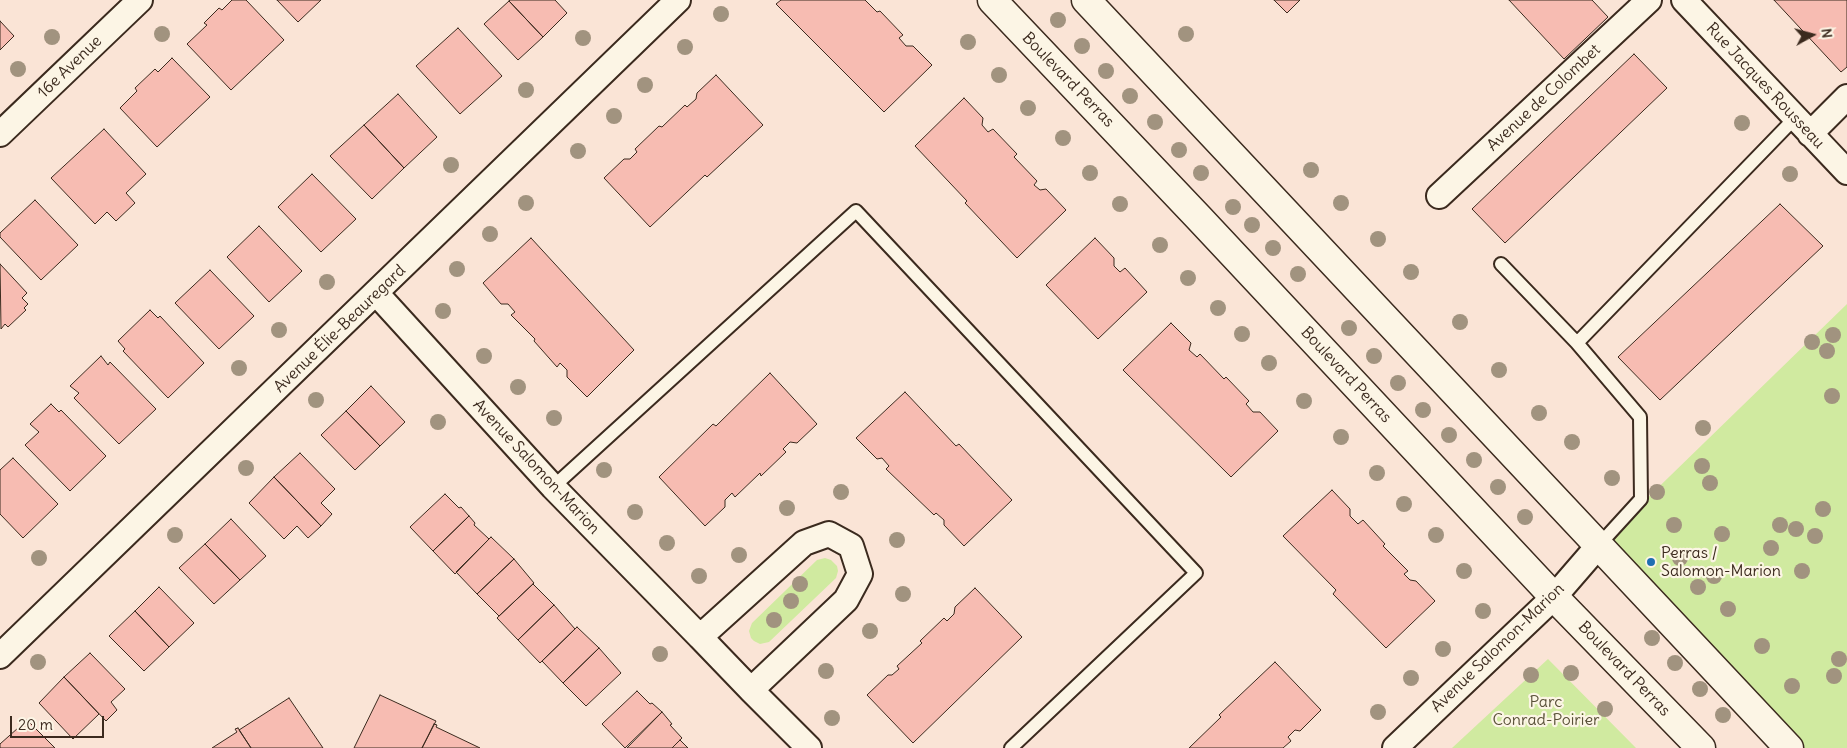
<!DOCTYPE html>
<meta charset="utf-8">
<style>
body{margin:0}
#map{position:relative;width:1847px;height:748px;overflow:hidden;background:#fae4d6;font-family:Delius,sans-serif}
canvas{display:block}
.north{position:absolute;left:1787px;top:10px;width:50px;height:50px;-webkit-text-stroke:4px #fcf5e5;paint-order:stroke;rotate:83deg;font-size:14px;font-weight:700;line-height:20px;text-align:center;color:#3b2a1e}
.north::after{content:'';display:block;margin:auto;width:18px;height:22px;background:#3b2a1e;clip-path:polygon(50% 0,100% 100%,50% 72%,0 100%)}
.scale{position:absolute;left:10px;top:716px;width:94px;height:22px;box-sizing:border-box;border:2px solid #3b2a1e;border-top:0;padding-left:6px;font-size:15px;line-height:18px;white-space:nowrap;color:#3b2a1e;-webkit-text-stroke:4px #fcf5e5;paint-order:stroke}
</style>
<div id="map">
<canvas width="1847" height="748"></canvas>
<div class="north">N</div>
<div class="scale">20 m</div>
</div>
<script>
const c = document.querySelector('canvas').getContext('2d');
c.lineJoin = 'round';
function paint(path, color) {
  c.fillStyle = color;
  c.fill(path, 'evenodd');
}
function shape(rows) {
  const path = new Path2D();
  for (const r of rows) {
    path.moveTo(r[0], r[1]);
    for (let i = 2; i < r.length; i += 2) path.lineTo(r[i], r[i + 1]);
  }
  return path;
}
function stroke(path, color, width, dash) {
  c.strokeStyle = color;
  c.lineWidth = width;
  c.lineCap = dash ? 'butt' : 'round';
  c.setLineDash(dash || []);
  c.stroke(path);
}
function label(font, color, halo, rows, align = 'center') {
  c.font = font + ' Delius,sans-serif';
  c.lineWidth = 4.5;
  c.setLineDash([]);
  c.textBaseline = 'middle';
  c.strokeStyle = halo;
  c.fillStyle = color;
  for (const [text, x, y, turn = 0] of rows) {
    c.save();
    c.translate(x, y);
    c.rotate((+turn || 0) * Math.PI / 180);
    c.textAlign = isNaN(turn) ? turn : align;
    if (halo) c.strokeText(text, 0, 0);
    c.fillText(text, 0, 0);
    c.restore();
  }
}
paint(shape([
 [1847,304,1847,748,1789,748,1599,545],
 [825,558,831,560,837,566,838,571,836,578,769,642,760,644,754,641,751,638,749,631,752,623,817,560],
 [1548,659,1636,748,1452,748]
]), '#d0eaa0');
const building = shape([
 [232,0,246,0,284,40,231,90,187,44,207,25,204,23,219,8,222,10,232,0],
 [277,0,321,0,298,22,277,0],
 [510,0,555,0,567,13,543,37,509,1,510,0],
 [781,0,865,0,877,12,880,11,903,35,899,38,906,46,913,46,932,65,884,112,776,4,781,0],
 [1274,0,1300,0,1287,13,1274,0],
 [1509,0,1592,0,1608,17,1564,59,1509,0],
 [1774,0,1847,0,1847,67,1841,72,1774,0],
 [509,1,543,37,518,60,484,24,509,1],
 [0,21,14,36,0,50,0,21],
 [458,28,502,76,460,114,416,66,458,28],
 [1634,54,1667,88,1505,243,1472,209,1634,54],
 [172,58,210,97,157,147,120,108,137,91,135,88,155,69,158,72,172,58],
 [716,75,763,125,707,177,705,175,650,227,604,178,624,159,630,159,637,152,635,149,659,126,662,127,685,105,687,107,696,99,697,93,716,75],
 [398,94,437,137,404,168,364,125,398,94],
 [964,98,983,118,982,125,988,132,993,129,1017,154,1014,157,1037,181,1034,185,1040,190,1046,189,1066,210,1017,258,965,203,967,201,915,146,964,98],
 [364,125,404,168,372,199,330,156,364,125],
 [104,129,146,174,126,193,135,203,116,221,107,212,95,224,51,178,104,129],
 [312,174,356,219,321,252,278,207,312,174],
 [35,200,78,245,41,280,0,237,0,233,35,200],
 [1780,204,1823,246,1660,400,1618,357,1780,204],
 [259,226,302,271,269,302,227,257,259,226],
 [531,238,634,350,587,397,567,377,567,370,560,363,557,367,534,341,535,339,511,315,515,312,508,304,501,304,483,283,531,238],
 [1095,238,1114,258,1114,266,1120,272,1125,268,1147,292,1098,339,1046,285,1095,238],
 [0,264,27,293,22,298,28,304,24,308,26,310,8,327,5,324,1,329,0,264],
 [210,270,254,316,219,349,175,303,210,270],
 [150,310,158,318,160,316,204,363,168,398,123,351,125,349,118,341,150,310],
 [1171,323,1191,343,1189,350,1197,357,1200,354,1224,379,1226,377,1249,401,1246,404,1253,412,1260,412,1278,431,1231,477,1123,370,1171,323],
 [101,356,108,365,110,362,156,409,119,444,74,398,79,393,70,386,101,356],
 [770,373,817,424,797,443,790,442,783,449,786,452,761,476,760,473,735,497,732,493,725,500,725,507,705,526,659,477,713,424,716,426,770,373],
 [371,386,405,422,380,446,346,411,371,386],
 [905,392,956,446,959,444,1012,500,964,546,944,525,944,520,936,513,934,515,886,469,889,466,882,458,877,459,856,438,905,392],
 [51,404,59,412,61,410,106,456,70,491,25,445,39,432,30,424,51,404],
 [346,411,380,446,355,470,321,435,346,411],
 [300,453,335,489,321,503,332,514,321,526,274,477,300,453],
 [13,458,58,504,23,538,0,514,0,470,13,458],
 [274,477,321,526,308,538,297,526,284,539,249,503,274,477],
 [1332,490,1350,509,1350,516,1358,524,1363,520,1385,544,1383,546,1408,571,1404,574,1410,580,1416,581,1435,601,1386,648,1333,594,1336,590,1283,536,1332,490],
 [445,494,459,508,461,507,469,516,433,551,410,527,445,494],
 [469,516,475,523,474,525,489,539,455,574,433,551,469,516],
 [231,519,266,556,240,580,205,544,231,519],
 [491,537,514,559,477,594,456,572,491,537],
 [205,544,240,580,214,604,179,568,205,544],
 [514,559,534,583,499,616,477,594,514,559],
 [533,584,554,605,518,640,497,618,533,584],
 [159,587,194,623,169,647,135,611,159,587],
 [975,588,1022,637,913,743,867,695,888,675,892,675,899,669,897,666,922,643,920,641,944,618,947,621,954,614,955,607,975,588],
 [554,605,575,629,540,663,518,640,554,605],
 [135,611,169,647,144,671,109,636,135,611],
 [577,627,599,648,563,683,542,661,577,627],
 [599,648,621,673,586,706,563,683,599,648],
 [90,653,125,689,111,702,117,710,106,721,64,677,90,653],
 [1275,662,1321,710,1300,731,1295,730,1288,737,1291,741,1283,748,1189,748,1221,717,1219,715,1275,662],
 [64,677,99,714,73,739,39,703,64,677],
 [637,691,650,704,652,703,662,712,625,748,602,724,637,691],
 [380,695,436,721,422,748,354,748,380,695],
 [289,698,323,748,251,748,239,730,289,698],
 [662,712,672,724,670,725,682,738,672,748,627,748,662,712],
 [27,720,55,748,0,748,0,744,27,720],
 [434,724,437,725,436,727,480,748,422,748,434,724],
 [238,728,251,748,212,748,237,732,235,729,238,728],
 [680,740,688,748,672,748,680,740]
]);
paint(building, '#f7bcb2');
stroke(building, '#3b2a1e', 1);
const service = shape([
 [1501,264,1577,343,1640,417,1641,499,1599,545],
 [1577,343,1795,118],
 [553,487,856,211,1196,573,1011,748]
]);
const minor = shape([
 [1684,0,1847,172],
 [0,134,140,0],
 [1810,134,1847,97],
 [1439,196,1649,0],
 [376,293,553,487,700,637,804,543,829,534,851,546,860,574,846,600,751,690,809,748],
 [700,637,751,690],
 [0,656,678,0],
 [1395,748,1554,597,1599,545]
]);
const secondary = shape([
 [992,0,1199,218,1554,597,1701,748],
 [1086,0,1789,748]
]);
stroke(service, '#3b2a1e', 16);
stroke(minor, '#3b2a1e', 28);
stroke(secondary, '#3b2a1e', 31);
stroke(service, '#fcf5e5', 12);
stroke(minor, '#fcf5e5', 24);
stroke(secondary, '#fcf5e5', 28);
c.fillStyle = '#a1937f';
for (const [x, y] of [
 [721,14],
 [1058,20],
 [162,34],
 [1186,34],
 [52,37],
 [583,38],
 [968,42],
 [1082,46],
 [685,47],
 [18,69],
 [1106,71],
 [999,75],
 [645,85],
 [526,90],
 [1130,96],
 [1028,108],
 [614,116],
 [1155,122],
 [1742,123],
 [1063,138],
 [1179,150],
 [578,151],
 [451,165],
 [1311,170],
 [1090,173],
 [1201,173],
 [1790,174],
 [526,203],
 [1341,203],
 [1120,204],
 [1233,207],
 [1252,225],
 [490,234],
 [1378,239],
 [1160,245],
 [1273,248],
 [457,269],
 [1411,272],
 [1298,274],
 [1188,278],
 [327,282],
 [1218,308],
 [443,311],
 [1460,322],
 [1349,328],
 [279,330],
 [1242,334],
 [1833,335],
 [1812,342],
 [1827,351],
 [484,356],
 [1374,356],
 [1269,363],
 [239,368],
 [1499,370],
 [1398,383],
 [518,387],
 [1832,396],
 [316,400],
 [1304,401],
 [1423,410],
 [1539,413],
 [554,418],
 [438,422],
 [1703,428],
 [1449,435],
 [1341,437],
 [1572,442],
 [1474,460],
 [1702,466],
 [246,468],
 [604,470],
 [1377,473],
 [1612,478],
 [1710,483],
 [1498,487],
 [841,492],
 [1657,492],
 [1404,504],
 [787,508],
 [1823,509],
 [635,512],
 [1525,517],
 [1674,525],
 [1780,525],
 [1796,529],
 [1722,534],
 [175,535],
 [1436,535],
 [1815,536],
 [897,540],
 [667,543],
 [1771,548],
 [739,555],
 [39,558],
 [1680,558],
 [1464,571],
 [1802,571],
 [699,576],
 [1714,576],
 [800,584],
 [1698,587],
 [903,594],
 [791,601],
 [1728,609],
 [1483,611],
 [774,620],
 [870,631],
 [1652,638],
 [1762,646],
 [1443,649],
 [660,654],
 [1839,659],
 [38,662],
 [1675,663],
 [826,671],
 [1571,673],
 [1531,675],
 [1834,676],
 [1411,678],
 [1792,686],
 [1700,689],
 [1605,709],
 [1378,712],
 [1723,715],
 [832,718]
]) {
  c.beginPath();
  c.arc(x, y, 8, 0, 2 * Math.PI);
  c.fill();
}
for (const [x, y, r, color] of [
 [1651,562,5,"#1f6fb2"]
]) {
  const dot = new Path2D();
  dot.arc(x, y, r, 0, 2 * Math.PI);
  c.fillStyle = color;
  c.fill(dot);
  stroke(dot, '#fcf5e5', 2);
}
label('16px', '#3b2a1e', '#fcf5e5', [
 ["16e Avenue",70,67,-44],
 ["Boulevard Perras",1068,80,46],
 ["Rue Jacques Rousseau",1765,86,47],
 ["Avenue de Colombet",1544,98,-43],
 ["Avenue Élie-Beauregard",340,329,-44],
 ["Boulevard Perras",1346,375,47],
 ["Avenue Salomon-Marion",536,467,47],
 ["Avenue Salomon-Marion",1498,648,-44],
 ["Boulevard Perras",1624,669,46]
]);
label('16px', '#3b2a1e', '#fcf5e5', [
 ["Perras /",1661,553],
 ["Salomon-Marion",1661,571]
], 'left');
label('16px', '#595038', '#fcf5e5', [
 ["Parc",1546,702],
 ["Conrad-Poirier",1546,720]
]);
</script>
